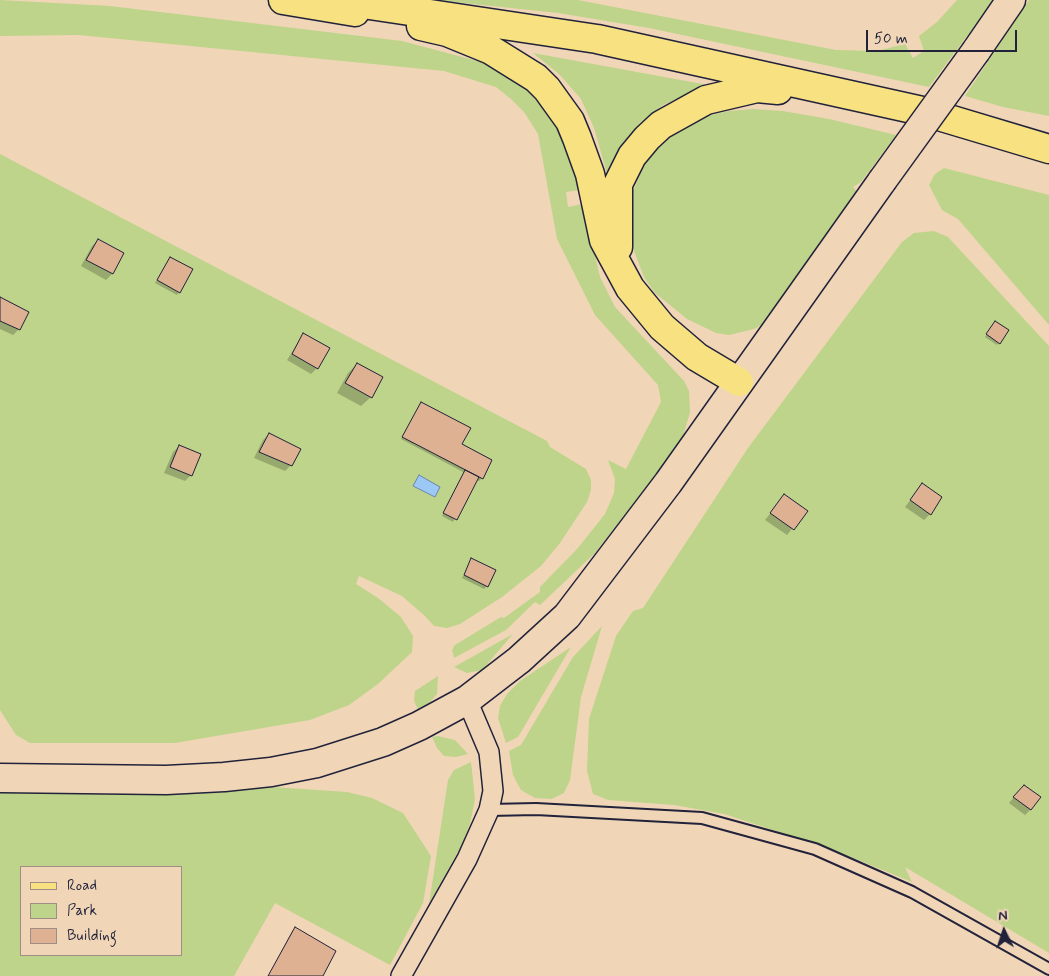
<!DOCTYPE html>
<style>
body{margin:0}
#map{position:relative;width:1049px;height:976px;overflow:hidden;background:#f0d6b7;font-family:Mynerve,sans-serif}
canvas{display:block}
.legend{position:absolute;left:20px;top:866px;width:162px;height:90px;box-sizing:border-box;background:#f0d6b7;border:1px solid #9e8e85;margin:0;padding:6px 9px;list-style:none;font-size:15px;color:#22223b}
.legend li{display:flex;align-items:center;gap:10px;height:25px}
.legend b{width:25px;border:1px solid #9e8e85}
.north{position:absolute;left:979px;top:906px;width:50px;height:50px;-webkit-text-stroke:4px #f0d6b7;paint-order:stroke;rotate:356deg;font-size:14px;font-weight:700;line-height:20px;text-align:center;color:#22223b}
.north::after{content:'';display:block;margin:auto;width:18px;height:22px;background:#22223b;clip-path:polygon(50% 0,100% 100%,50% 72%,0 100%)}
.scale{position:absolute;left:866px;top:30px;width:151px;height:22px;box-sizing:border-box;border:2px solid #22223b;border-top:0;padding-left:6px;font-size:15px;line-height:18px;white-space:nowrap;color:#22223b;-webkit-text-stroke:4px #f0d6b7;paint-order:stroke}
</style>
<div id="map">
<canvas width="1049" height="976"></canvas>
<ul class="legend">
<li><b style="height:6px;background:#f8e181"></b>Road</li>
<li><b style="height:14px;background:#bdd48a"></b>Park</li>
<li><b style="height:14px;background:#deb192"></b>Building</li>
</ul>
<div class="north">N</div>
<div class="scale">50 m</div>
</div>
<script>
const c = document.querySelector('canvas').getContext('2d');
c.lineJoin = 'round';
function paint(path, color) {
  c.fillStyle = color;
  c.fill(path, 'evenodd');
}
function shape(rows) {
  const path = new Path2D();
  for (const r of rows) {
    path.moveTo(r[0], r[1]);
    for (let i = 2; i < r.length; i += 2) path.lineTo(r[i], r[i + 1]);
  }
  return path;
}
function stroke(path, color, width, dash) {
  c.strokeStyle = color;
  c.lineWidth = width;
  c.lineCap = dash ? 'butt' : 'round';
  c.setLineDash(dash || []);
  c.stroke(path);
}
paint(shape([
 [0,0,110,6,402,41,481,62,519,81,550,116,564,141,580,190,566,192,568,207,583,204,600,277,615,307,684,381,689,391,690,412,682,440,595,553,540,605,535,602,506,630,454,658,452,650,455,645,501,617,504,618,540,592,540,587,577,549,605,514,614,493,615,479,608,460,626,469,661,402,658,385,595,315,557,239,538,134,524,112,511,99,496,87,444,71,79,35,0,36],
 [435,0,578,0,836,50,877,51,905,44,913,58,924,51,919,36,937,22,957,0,994,0,929,87,649,28,558,13],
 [1029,0,1049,0,1049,116,1003,107,965,96],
 [533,53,708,85,663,105,640,123,621,148,608,177,594,128,581,99,559,74],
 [753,109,783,111,829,119,896,135,861,182,853,187,858,193,767,322,754,329,729,335,716,333,687,319,654,292,644,277,634,251,629,215,633,191,642,170,655,149,677,129,701,117,729,111],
 [0,154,547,441,550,447,586,469,591,480,591,490,587,502,560,543,541,566,502,597,460,624,447,628,434,626,425,616,402,596,359,576,356,584,378,598,401,617,413,636,412,652,378,684,349,705,310,720,175,743,30,743,16,735,0,710],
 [944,168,1049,195,1049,325,958,219,942,210,929,185,935,174],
 [934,231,948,237,1049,346,1049,953,905,867,912,882,831,849,724,814,674,805,608,800,593,794,587,771,589,719,616,636,633,611,643,608,748,448,902,242,914,233],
 [602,626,581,697,570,780,564,793,552,799,535,798,521,790,513,775,509,751,521,745,573,657],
 [513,634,482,670,467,673,454,667],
 [571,647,518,737,506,743,498,718,500,706,507,694,520,681],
 [438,676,437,694,429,703,418,709,414,701,415,691],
 [438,736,455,740,468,754,456,757,444,756,437,748,432,737],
 [471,762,475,799,470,824,462,844,429,904,448,780,454,770],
 [273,787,347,792,372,798,403,813,431,856,423,903,390,965,275,903,234,976,0,976,0,793,166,795,225,792],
 [181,867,181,955,21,955,21,867]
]), '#bdd48a');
const water = shape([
 [419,475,440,487,435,497,413,486,419,475]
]);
paint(water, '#9bc8f5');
stroke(water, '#6b86ab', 1);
paint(shape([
 [98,240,122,254,112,274,106,280,81,266,92,246],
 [170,259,179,292,177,295,155,283],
 [0,303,19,329,13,335,0,329],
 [993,325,999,343,997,345,985,337],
 [303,335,317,368,311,374,287,360],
 [357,364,371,397,361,406,337,393,348,373],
 [421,404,461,445,482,478,479,481,476,479,453,522,442,516,465,473,401,439],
 [269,434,291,465,285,471,254,458,263,440],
 [179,446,191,475,185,481,164,473,173,452],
 [922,485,930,514,924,520,905,507],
 [784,496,806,511,787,535,765,520],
 [472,559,487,586,484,589,462,578],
 [1019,791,1031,809,1025,815,1009,803],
 [295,929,322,976,268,976,292,931]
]), '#0003');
const building = shape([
 [98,239,124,253,113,274,86,260,98,239],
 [170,257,193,269,180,293,157,280,170,257],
 [0,297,29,312,20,330,0,321,0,297],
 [995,321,1009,330,1000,344,986,334,995,321],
 [303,333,330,348,318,369,292,354,303,333],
 [357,363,383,377,372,398,345,383,357,363],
 [421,402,471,428,462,444,492,460,483,479,402,437,421,402],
 [269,433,301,449,292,466,259,452,269,433],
 [179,445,201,454,192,476,170,467,179,445],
 [465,470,479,477,457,520,443,513,465,470],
 [922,483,942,497,931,515,910,500,922,483],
 [784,494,808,511,794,530,770,513,784,494],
 [471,558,496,570,488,587,464,575,471,558],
 [1024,785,1041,797,1031,810,1013,797,1024,785],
 [295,927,336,951,323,976,268,976,295,927]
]);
paint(building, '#deb192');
stroke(building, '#22223b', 1);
const service = shape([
 [489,810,536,809,702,818,815,849,912,892,1049,969]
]);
const minor = shape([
 [401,976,467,859,489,810,493,791,489,752,467,700]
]);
const secondary = shape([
 [976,51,1011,0],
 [0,778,166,780,224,777,271,772,317,763,383,742,419,726,467,700,519,660,567,616,668,483,882,181]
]);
const primary = shape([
 [283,0,355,12],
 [336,0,597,39,922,111,1049,149],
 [421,26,447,32,491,50,536,78,547,89,570,121,577,138,590,174,604,240,630,288,662,327,697,357,739,382],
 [618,247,618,184,632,156,647,138,661,125,706,100,757,88,778,90]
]);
stroke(service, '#22223b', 14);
stroke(minor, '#22223b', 22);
stroke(secondary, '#22223b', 31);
stroke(primary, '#22223b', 31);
stroke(service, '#f0d6b7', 10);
stroke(minor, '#f0d6b7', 19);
stroke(secondary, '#f0d6b7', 28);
stroke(primary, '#f8e181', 28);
const secondaryBridge = shape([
 [882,181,976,51]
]);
stroke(secondaryBridge, '#22223b', 31, []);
stroke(secondaryBridge, '#f0d6b7', 28);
</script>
